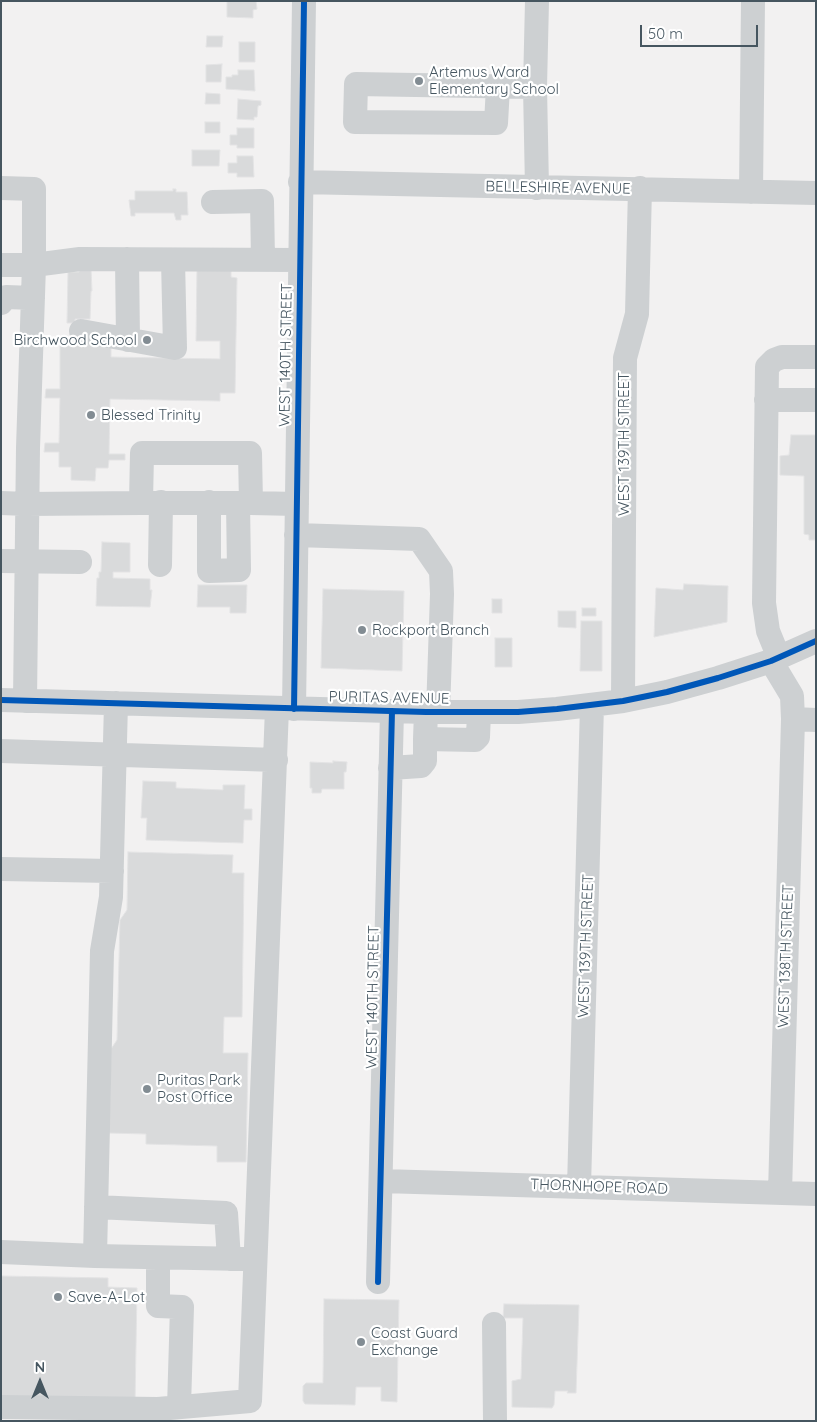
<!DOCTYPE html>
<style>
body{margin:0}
#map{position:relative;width:817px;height:1422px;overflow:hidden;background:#f2f1f1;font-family:Quicksand,sans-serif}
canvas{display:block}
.frame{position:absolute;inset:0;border:2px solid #465660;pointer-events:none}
.north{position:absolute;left:15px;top:1357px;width:50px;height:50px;-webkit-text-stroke:4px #fff;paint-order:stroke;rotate:0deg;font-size:14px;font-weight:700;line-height:20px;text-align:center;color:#465660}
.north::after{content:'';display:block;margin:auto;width:18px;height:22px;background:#465660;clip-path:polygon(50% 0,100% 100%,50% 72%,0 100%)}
.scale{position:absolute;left:640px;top:25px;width:118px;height:22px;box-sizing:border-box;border:2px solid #465660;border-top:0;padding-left:6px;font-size:15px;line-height:18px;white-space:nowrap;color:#465660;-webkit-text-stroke:4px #fff;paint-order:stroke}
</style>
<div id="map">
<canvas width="817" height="1422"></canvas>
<div class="frame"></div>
<div class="north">N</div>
<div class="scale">50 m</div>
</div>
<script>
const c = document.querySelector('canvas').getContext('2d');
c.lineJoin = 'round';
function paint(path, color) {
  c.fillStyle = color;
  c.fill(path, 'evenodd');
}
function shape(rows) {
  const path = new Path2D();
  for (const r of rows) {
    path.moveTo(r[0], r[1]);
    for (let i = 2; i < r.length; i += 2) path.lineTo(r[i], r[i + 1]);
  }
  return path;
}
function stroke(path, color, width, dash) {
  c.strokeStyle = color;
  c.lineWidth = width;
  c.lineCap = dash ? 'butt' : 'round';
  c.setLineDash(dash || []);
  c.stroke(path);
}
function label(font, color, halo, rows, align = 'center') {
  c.font = font + ' Quicksand,sans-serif';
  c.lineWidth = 4.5;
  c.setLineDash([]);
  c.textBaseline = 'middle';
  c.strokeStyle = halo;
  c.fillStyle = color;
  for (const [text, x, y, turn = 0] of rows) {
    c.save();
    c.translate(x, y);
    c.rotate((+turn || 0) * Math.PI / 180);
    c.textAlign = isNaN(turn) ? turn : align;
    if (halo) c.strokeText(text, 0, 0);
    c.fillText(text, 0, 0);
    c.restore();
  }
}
const building = shape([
 [227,1,256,1,257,9,253,10,253,18,227,17,227,1],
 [207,36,223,36,222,47,206,47,207,36],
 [239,42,255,42,255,62,239,62,239,42],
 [222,64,221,82,206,82,206,65,222,64],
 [238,70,254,70,255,91,226,89,226,77,232,77,232,75,238,75,238,70],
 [206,93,220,94,220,104,205,104,206,93],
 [238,99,261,101,261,105,258,106,257,117,254,117,254,120,237,119,238,99],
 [205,122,220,122,220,133,205,133,205,122],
 [237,128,254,128,254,148,237,148,237,145,230,145,230,135,237,135,237,128],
 [192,150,220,150,219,166,192,166,192,150],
 [237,156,253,156,254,177,237,177,237,173,228,173,228,163,237,163,237,156],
 [173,189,176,189,176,192,187,192,188,215,181,215,181,220,176,220,174,213,135,213,135,216,131,216,129,200,135,200,135,191,173,191,173,189],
 [197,268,231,268,231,277,237,278,235,393,220,393,220,401,110,399,109,454,125,454,125,460,109,460,108,468,96,468,95,481,71,480,71,467,59,467,59,452,44,452,45,443,59,443,60,398,45,398,46,389,60,389,60,342,111,343,111,357,220,359,220,341,196,341,197,268],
 [79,269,91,269,92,291,91,291,90,319,75,319,75,323,67,323,68,272,79,272,79,269],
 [791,435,816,435,816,540,809,540,809,535,804,534,804,476,780,475,780,456,789,455,791,435],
 [102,542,130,543,130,572,113,572,113,578,150,579,150,590,152,590,150,607,96,606,97,578,99,578,99,572,101,572,102,542],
 [684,584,728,586,727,622,654,637,656,588,683,590,684,584],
 [198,585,247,585,246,613,230,613,230,607,197,607,198,585],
 [323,589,404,591,402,671,321,668,323,589],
 [492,599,502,599,502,613,492,613,492,599],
 [582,608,596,608,596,616,582,616,582,608],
 [558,611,576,611,576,628,558,627,558,611],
 [581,621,602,621,602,671,580,671,581,621],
 [495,638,512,638,512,667,495,667,495,638],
 [333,761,347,762,346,772,344,772,344,789,322,789,321,793,312,793,312,788,310,788,310,762,333,763,333,761],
 [143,781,176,782,176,788,223,790,223,785,245,785,244,809,252,809,252,820,244,820,243,843,146,840,147,818,141,818,143,781],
 [128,852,233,855,232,873,244,873,242,1017,224,1017,223,1053,248,1053,246,1162,217,1162,217,1146,146,1144,146,1134,109,1133,111,1049,117,1040,120,920,127,910,128,852],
 [1,1276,108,1278,108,1287,137,1288,135,1403,1,1401,1,1276],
 [324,1299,399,1300,397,1402,381,1401,381,1387,356,1387,355,1405,305,1404,303,1401,303,1386,306,1383,323,1383,324,1299],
 [504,1304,579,1305,576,1393,567,1393,568,1391,555,1391,554,1405,552,1408,512,1407,512,1381,521,1379,523,1318,503,1318,504,1304]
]);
paint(building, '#d9dadb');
stroke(building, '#e3e3e4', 1);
stroke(shape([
 [537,1,535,87,537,188],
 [498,87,496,123,355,122,356,84,535,87],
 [300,182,816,193],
 [1,188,34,189,34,265,80,259,299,260],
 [751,192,753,1],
 [213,202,262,201,263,260],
 [127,259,128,340],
 [1,265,34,265,28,448,25,701],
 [1,303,6,297,33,298],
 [81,331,175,348,173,260],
 [766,400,816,400],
 [209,502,209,571,239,570,238,503],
 [1,503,27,504,141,503,142,453,250,453,251,503,141,503],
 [251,503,297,504],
 [296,535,419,539,441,571,442,594,438,712],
 [1,561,80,562],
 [160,565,161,502],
 [779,658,768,631,764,603,767,367,774,360,782,357,816,357],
 [771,661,792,696,793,719,816,720],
 [1,700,426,712,518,712,557,709,623,701,667,692,718,678,771,661,816,641],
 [623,701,625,358,637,314,640,188],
 [294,709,304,1],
 [426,712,425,739,475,740,478,737,479,712],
 [1,751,276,760],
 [390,768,421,766,425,761,425,739],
 [1,869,112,871],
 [382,1181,816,1194],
 [579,1187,592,705],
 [780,1193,793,719],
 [96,1207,226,1213,229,1259],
 [1,1252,95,1256,102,951,111,897,116,703],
 [95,1256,244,1259],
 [158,1258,158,1306,182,1307,179,1407],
 [378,1282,392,711],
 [494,1324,495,1421],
 [1,1407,158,1409,250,1401,277,708]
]), '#cdd0d2', 24);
stroke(shape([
 [1,700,426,712,518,712,557,709,623,701,667,692,718,678,771,661,816,641],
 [294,709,304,1],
 [378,1282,392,711]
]), '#0057b8', 6);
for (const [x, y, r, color] of [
 [419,81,5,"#828c93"],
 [147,340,5,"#828c93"],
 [91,415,5,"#828c93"],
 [362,630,5,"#828c93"],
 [147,1089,5,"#828c93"],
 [58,1297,5,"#828c93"],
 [361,1342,5,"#828c93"]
]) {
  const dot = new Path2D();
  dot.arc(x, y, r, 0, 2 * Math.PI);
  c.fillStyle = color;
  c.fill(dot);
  stroke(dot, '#fff', 2);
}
label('15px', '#465660', '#fff', [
 ["Artemus Ward",429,72],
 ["Elementary School",429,89],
 ["Birchwood School",137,340,"right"],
 ["Blessed Trinity",101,415],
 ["Rockport Branch",372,630],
 ["Puritas Park",157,1080],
 ["Post Office",157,1097],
 ["Save-A-Lot",68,1297],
 ["Coast Guard",371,1333],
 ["Exchange",371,1350]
], 'left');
label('15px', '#465660', '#fff', [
 ["BELLESHIRE AVENUE",558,188,1],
 ["WEST 140TH STREET",286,355,-89],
 ["WEST 139TH STREET",624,444,-90],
 ["PURITAS AVENUE",389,698,1],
 ["WEST 139TH STREET",586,946,-88],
 ["WEST 138TH STREET",786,956,-88],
 ["WEST 140TH STREET",373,997,-89],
 ["THORNHOPE ROAD",599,1187,2]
]);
</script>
